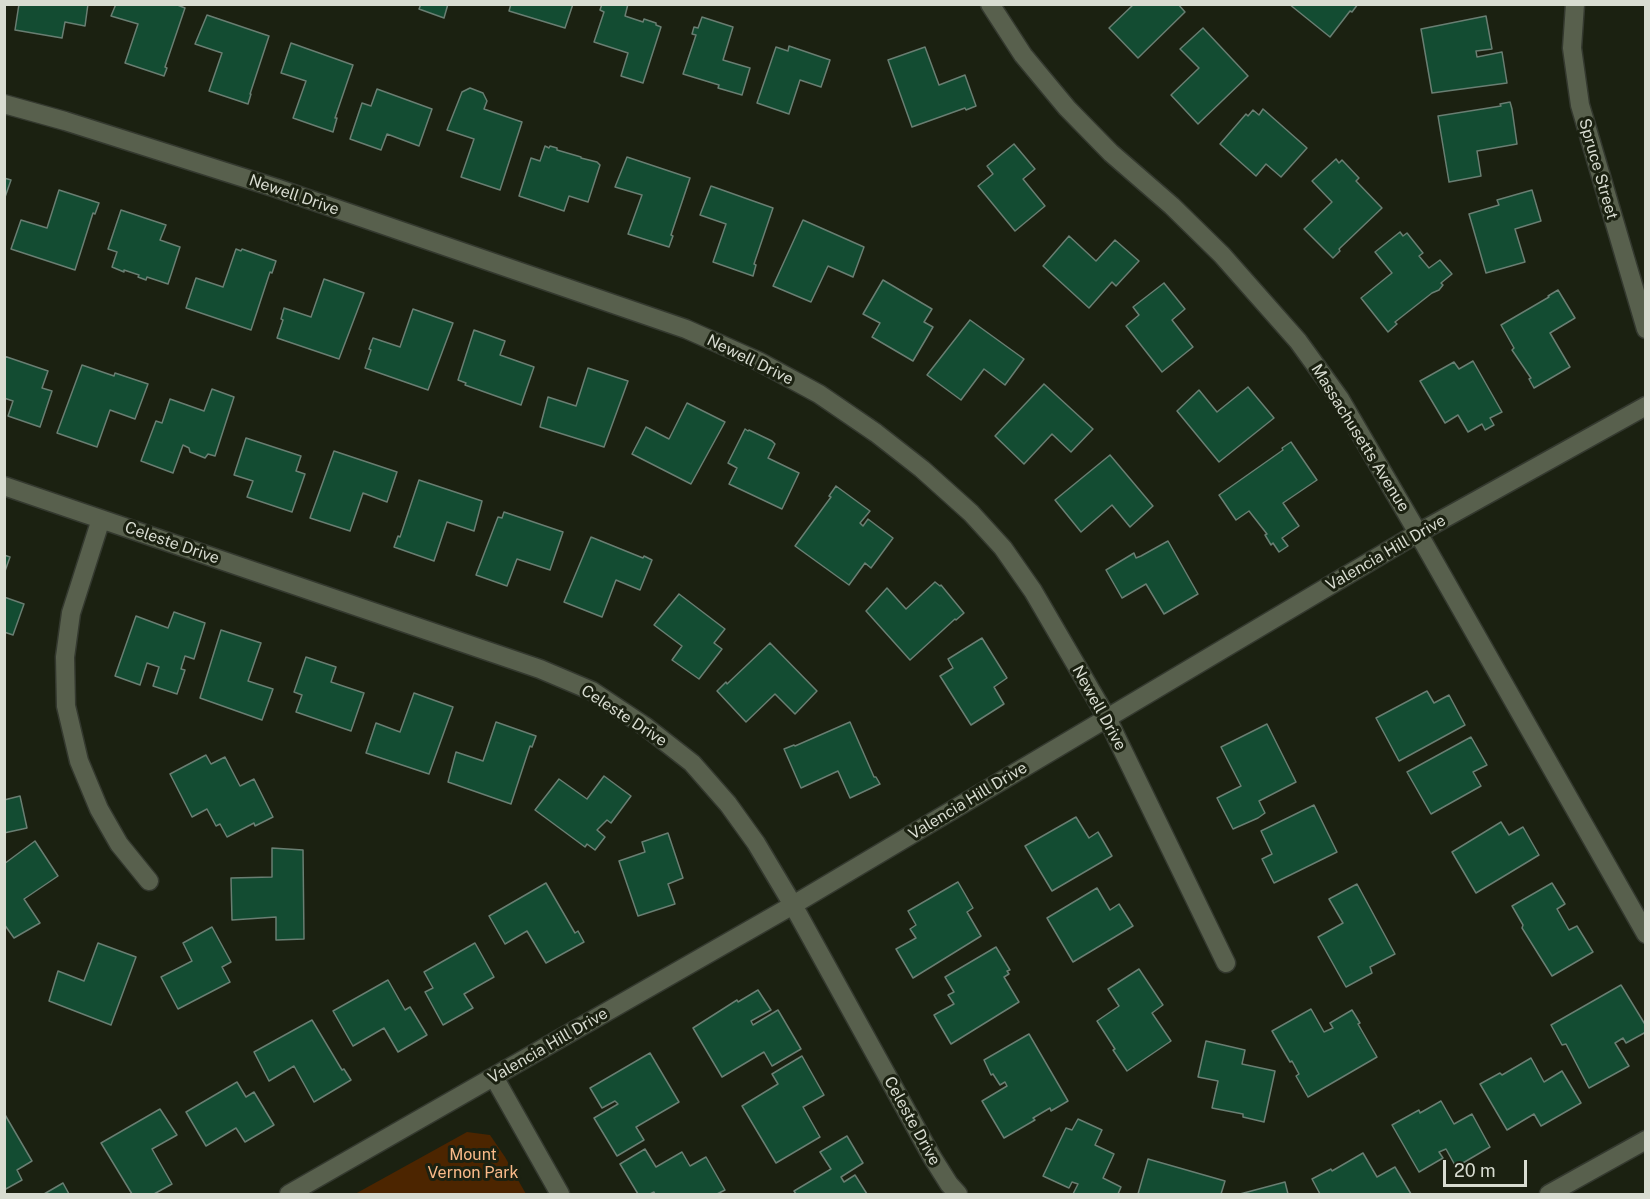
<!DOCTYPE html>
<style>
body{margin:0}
#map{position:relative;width:1650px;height:1199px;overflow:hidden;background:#1b2111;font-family:"Public Sans",sans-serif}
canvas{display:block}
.frame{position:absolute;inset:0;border:6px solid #d8dcd1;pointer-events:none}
.scale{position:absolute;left:1443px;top:1160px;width:84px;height:27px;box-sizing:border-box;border:3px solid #d8dcd1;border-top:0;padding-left:8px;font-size:18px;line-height:21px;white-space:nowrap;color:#d8dcd1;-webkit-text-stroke:4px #1b2111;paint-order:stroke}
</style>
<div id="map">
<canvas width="1650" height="1199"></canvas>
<div class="frame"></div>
<div class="scale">20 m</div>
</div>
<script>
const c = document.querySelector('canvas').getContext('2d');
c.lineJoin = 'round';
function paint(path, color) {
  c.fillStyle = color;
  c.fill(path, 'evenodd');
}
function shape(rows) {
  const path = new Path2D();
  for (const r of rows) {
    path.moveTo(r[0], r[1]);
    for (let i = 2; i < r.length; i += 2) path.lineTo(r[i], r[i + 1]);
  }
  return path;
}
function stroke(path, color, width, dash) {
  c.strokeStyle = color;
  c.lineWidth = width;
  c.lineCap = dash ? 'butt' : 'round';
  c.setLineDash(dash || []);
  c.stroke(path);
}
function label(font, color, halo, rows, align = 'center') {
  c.font = font + ' "Public Sans",sans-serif';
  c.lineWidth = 6;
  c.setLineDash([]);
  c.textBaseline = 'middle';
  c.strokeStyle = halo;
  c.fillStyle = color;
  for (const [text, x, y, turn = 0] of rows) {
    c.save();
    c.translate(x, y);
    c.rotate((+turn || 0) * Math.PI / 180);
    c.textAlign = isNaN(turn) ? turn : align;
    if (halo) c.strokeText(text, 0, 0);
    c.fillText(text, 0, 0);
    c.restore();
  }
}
paint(shape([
 [467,1132,490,1135,505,1157,526,1194,355,1194]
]), '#4c2500');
const building = shape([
 [19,4,88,4,85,26,65,22,62,38,15,30,19,4],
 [116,4,175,4,185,8,165,67,167,68,164,76,125,63,138,24,111,16,116,4],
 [421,4,448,4,444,18,419,9,421,4],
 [511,4,573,4,565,28,509,11,511,4],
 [602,4,628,4,625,16,643,22,644,19,656,23,656,25,661,27,643,83,621,76,628,53,594,42,604,12,600,10,602,4],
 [1134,4,1178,4,1185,12,1138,58,1109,28,1134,4],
 [1289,4,1358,4,1352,12,1350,11,1330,37,1289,4],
 [207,15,269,36,250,94,251,94,248,104,209,91,222,53,195,44,207,15],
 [1486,16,1492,49,1476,51,1477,57,1502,52,1507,83,1432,93,1421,29,1486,16],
 [702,17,733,27,723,60,750,68,742,95,718,88,719,85,683,74,696,35,692,34,694,27,698,28,702,17],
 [1203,28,1248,76,1198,124,1171,95,1199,68,1180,49,1203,28],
 [291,43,353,65,335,118,337,118,333,132,293,118,306,81,281,73,291,43],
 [789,46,830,60,821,87,800,80,789,114,757,103,776,47,788,51,789,46],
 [925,47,939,85,965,75,976,106,966,110,965,108,912,127,888,60,925,47],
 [470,88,483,93,487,101,484,109,522,122,500,190,461,177,474,139,447,130,462,92,470,88],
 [377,89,432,109,419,146,387,134,381,150,350,139,362,103,371,106,377,89],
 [1510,102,1512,109,1517,144,1477,151,1481,176,1449,182,1438,116,1501,106,1500,104,1510,102],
 [1263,109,1307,148,1281,177,1266,164,1256,176,1220,144,1246,114,1248,116,1253,110,1259,115,1263,109],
 [1014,144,1035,169,1023,179,1045,206,1015,231,978,186,993,174,987,166,1014,144],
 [545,146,549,148,550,146,557,148,557,150,581,157,581,158,597,162,600,165,588,202,569,196,564,211,519,196,531,158,540,161,545,146],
 [627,157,690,178,671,235,673,236,669,247,628,234,642,195,615,187,627,157],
 [1336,159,1339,163,1342,160,1359,178,1356,181,1382,208,1339,249,1340,251,1333,258,1304,229,1332,202,1312,181,1336,159],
 [4,178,11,180,4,200,4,178],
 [711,186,773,208,754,264,756,265,753,276,713,262,726,224,700,215,711,186],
 [59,190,99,203,95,214,93,213,75,270,11,249,21,220,47,228,59,190],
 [1532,190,1541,221,1515,229,1525,262,1486,273,1469,214,1499,205,1497,200,1532,190],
 [121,210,166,225,160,240,180,247,168,284,147,277,146,280,138,277,139,275,124,270,124,272,112,267,117,252,108,249,121,210],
 [803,220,864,247,853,277,828,266,811,302,773,286,803,220],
 [1400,232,1403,236,1407,233,1423,253,1419,256,1429,268,1440,260,1452,274,1441,283,1443,285,1439,290,1432,293,1395,322,1397,324,1388,332,1361,298,1392,273,1375,252,1400,232],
 [1069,236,1096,261,1115,240,1139,261,1116,286,1112,282,1089,308,1043,266,1069,236],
 [236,249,241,251,242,249,276,261,272,273,270,272,251,330,186,308,196,278,223,287,236,249],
 [324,279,364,293,339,359,277,338,283,320,281,319,284,308,311,317,324,279],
 [883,280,932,309,924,322,933,327,913,361,872,337,880,323,863,314,883,280],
 [1164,283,1185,309,1172,320,1193,347,1162,372,1126,326,1139,315,1133,307,1164,283],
 [1558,290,1575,318,1550,333,1570,367,1534,388,1529,379,1531,378,1512,350,1514,348,1501,325,1549,297,1548,296,1558,290],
 [413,309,453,323,428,390,365,368,371,350,369,349,373,338,400,347,413,309],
 [970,320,1024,359,1005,385,984,369,961,400,927,375,970,320],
 [474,330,505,341,500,355,534,367,521,405,465,385,466,383,458,380,474,330],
 [4,356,48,371,42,388,52,391,40,427,8,416,13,401,4,398,4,356],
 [1473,361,1502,412,1490,418,1494,425,1485,430,1482,424,1468,432,1458,415,1445,423,1420,381,1454,362,1459,369,1473,361],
 [82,365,114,376,115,373,148,384,135,419,110,410,97,447,57,433,82,365],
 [588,368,628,381,604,447,540,427,548,397,576,406,588,368],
 [1044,384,1093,429,1071,452,1052,434,1024,464,995,436,1044,384],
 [1248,387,1274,418,1219,462,1177,411,1199,390,1217,412,1248,387],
 [212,389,234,397,215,456,208,454,205,458,190,452,189,448,183,445,173,473,141,461,156,421,162,423,170,399,204,411,212,389],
 [687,403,725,422,691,484,632,454,646,427,669,439,687,403],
 [745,429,748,431,749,430,772,441,775,444,768,458,799,473,782,509,729,484,737,468,728,463,745,429],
 [246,438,301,456,296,471,305,474,292,512,247,497,253,481,234,475,246,438],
 [1291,442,1317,480,1283,503,1299,526,1282,538,1288,546,1279,552,1273,543,1271,545,1265,535,1267,534,1249,511,1236,520,1219,495,1283,450,1282,448,1291,442],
 [334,451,397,472,387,502,363,493,350,531,310,518,334,451],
 [1110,455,1153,506,1130,527,1112,505,1081,532,1055,500,1110,455],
 [419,480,482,501,474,531,447,522,434,561,394,547,398,536,400,537,419,480],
 [836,486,870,511,860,523,863,526,868,519,893,538,871,568,865,563,849,585,795,546,831,497,829,496,836,486],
 [504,512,563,532,550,570,517,559,507,586,476,575,498,517,502,518,504,512],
 [591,537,643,558,644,556,652,560,640,590,616,580,602,617,564,602,591,537],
 [1168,541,1198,594,1164,614,1146,584,1122,598,1106,570,1134,553,1136,558,1141,556,1168,541],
 [4,555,10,557,4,574,4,555],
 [935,582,940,586,941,585,964,613,956,620,955,619,910,660,866,611,887,588,906,609,935,582],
 [679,594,725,629,714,643,722,649,699,679,672,660,682,646,654,625,679,594],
 [4,597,24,604,13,635,4,632,4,597],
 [174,612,205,623,194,659,185,656,181,669,185,670,177,694,153,686,159,667,147,663,140,685,115,676,136,616,168,628,174,612],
 [221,630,261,643,248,681,273,689,262,720,200,698,221,630],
 [982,638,1007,678,994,687,1004,704,971,725,940,676,953,668,948,659,982,638],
 [770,643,817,691,795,714,775,694,746,722,717,691,726,682,727,684,770,643],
 [306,657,336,667,331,682,364,693,351,731,296,712,302,695,294,692,306,657],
 [1427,691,1434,703,1449,695,1465,725,1399,761,1376,718,1427,691],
 [414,693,453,707,429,774,366,753,376,723,400,732,414,693],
 [496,722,536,736,532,747,530,746,511,804,448,782,456,752,483,761,496,722],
 [850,722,874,777,876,777,880,784,850,798,838,771,801,788,784,749,794,745,795,746,850,722],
 [1267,724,1296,782,1259,801,1265,813,1258,818,1233,829,1217,798,1241,786,1221,747,1267,724],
 [1471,737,1487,765,1473,772,1481,786,1431,814,1407,772,1471,737],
 [206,755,211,764,225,757,240,786,254,779,273,817,255,826,254,823,227,837,220,824,216,826,207,809,192,817,170,774,206,755],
 [604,776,631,796,611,823,607,820,597,830,605,837,595,850,587,844,585,847,535,810,559,779,587,799,604,776],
 [20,796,27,828,4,833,4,800,20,796],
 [1314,805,1337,852,1274,883,1262,859,1272,854,1261,831,1314,805],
 [1076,817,1089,838,1098,832,1112,856,1052,891,1025,846,1076,817],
 [1501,822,1509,835,1523,827,1539,855,1476,893,1452,852,1501,822],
 [668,833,683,878,668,884,675,904,638,916,619,861,645,852,642,842,668,833],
 [35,841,58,876,24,899,40,923,14,938,4,924,4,864,35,841],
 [272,848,303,850,304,939,276,940,276,917,232,920,231,878,272,877,272,848],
 [958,882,973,908,967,912,981,936,913,978,896,949,916,938,910,929,916,925,908,911,958,882],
 [546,883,575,933,578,931,584,942,546,963,527,931,505,944,489,916,546,883],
 [1552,883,1565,904,1557,909,1569,930,1577,926,1593,952,1552,976,1522,928,1523,925,1512,906,1552,883],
 [1357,884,1395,954,1370,967,1372,973,1346,987,1318,937,1343,923,1329,899,1357,884],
 [1097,888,1110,910,1119,904,1133,926,1073,962,1047,918,1097,888],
 [212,927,231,962,222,967,230,982,178,1009,161,977,192,961,183,943,212,927],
 [98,943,136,957,111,1025,49,1001,58,971,84,981,98,943],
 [475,943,494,977,464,994,473,1008,443,1025,425,992,433,988,424,972,475,943],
 [996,947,1010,970,1007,971,1009,974,1004,977,1019,1002,951,1044,934,1015,954,1004,948,995,954,992,945,977,996,947],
 [1139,969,1163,1005,1152,1013,1171,1041,1127,1071,1113,1050,1115,1049,1097,1021,1119,1006,1108,989,1139,969],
 [388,980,405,1010,410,1007,427,1035,398,1052,384,1028,353,1046,333,1011,388,980],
 [1621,985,1646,1026,1646,1032,1626,1043,1623,1038,1615,1043,1629,1066,1589,1088,1566,1044,1562,1045,1551,1025,1621,985],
 [758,990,771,1010,751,1021,753,1025,778,1010,801,1049,772,1066,764,1052,722,1077,693,1028,737,1000,738,1002,758,990],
 [1311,1009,1324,1032,1333,1028,1330,1023,1352,1010,1360,1023,1358,1024,1377,1057,1308,1097,1296,1076,1299,1074,1292,1061,1290,1062,1272,1031,1311,1009],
 [312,1020,342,1070,344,1069,351,1080,314,1102,294,1066,269,1081,254,1052,312,1020],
 [1029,1034,1068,1101,1051,1111,1050,1108,1033,1118,1035,1120,1004,1138,982,1101,1007,1086,1005,1082,1000,1085,993,1074,991,1075,984,1060,1029,1034],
 [1206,1041,1245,1050,1242,1064,1275,1071,1264,1122,1243,1117,1243,1114,1212,1108,1218,1081,1198,1077,1206,1041],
 [650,1053,679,1102,636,1127,644,1140,617,1156,594,1118,618,1104,615,1101,602,1108,590,1088,650,1053],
 [802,1056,824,1095,803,1107,820,1137,776,1163,742,1106,778,1084,772,1074,802,1056],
 [1531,1058,1544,1082,1562,1071,1581,1103,1541,1126,1534,1114,1507,1130,1480,1084,1500,1073,1502,1075,1531,1058],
 [237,1082,246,1097,254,1092,274,1125,245,1142,236,1128,206,1146,186,1112,237,1082],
 [1441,1101,1454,1124,1472,1114,1490,1147,1456,1167,1446,1149,1439,1152,1443,1158,1419,1172,1392,1125,1419,1110,1420,1113,1441,1101],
 [160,1109,177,1135,152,1149,172,1184,154,1194,132,1194,101,1143,160,1109],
 [4,1113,32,1161,17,1170,22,1180,4,1190,4,1113],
 [1078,1119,1102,1130,1095,1145,1114,1154,1103,1178,1121,1187,1118,1194,1073,1194,1078,1184,1072,1182,1069,1188,1043,1176,1066,1128,1072,1130,1078,1119],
 [847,1136,863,1163,841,1177,844,1182,855,1175,867,1194,796,1194,794,1191,831,1169,820,1152,847,1136],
 [645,1149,656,1167,682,1152,690,1166,706,1157,725,1190,717,1194,655,1194,654,1192,650,1194,638,1194,620,1164,645,1149],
 [1363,1153,1377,1177,1395,1167,1411,1194,1320,1194,1312,1179,1331,1169,1332,1171,1363,1153],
 [1148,1159,1225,1181,1221,1194,1138,1194,1148,1159],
 [1285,1182,1288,1194,1240,1194,1285,1182],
 [63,1183,69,1194,44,1194,63,1183]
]);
paint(building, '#134c32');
stroke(building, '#697e72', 1.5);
const street = shape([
 [990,4,1023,55,1067,108,1111,153,1172,206,1222,255,1298,341,1340,399,1418,533,1646,934],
 [1575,4,1572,48,1580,105,1646,329],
 [4,104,65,121,276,188,686,329,758,361,819,394,876,433,922,469,971,513,1003,548,1033,591,1107,718,1226,963],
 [4,486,540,669,592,691,646,727,692,763,728,804,756,843,793,905,932,1157,949,1184,958,1194],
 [101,519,71,613,65,657,66,706,79,761,99,809,119,844,149,881],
 [494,1077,560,1194],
 [289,1194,793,905,1418,533,1646,406],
 [1549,1194,1646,1140]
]);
stroke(street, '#34392f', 21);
stroke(street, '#58604d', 18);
label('16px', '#d8dcd1', '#1b2111', [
 ["Spruce Street",1598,169,74],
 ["Newell Drive",294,195,19],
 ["Newell Drive",750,360,26],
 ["Massachusetts Avenue",1360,438,58],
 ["Celeste Drive",172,543,19],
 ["Valencia Hill Drive",1386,553,-30],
 ["Newell Drive",1099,708,61],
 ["Celeste Drive",624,716,33],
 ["Valencia Hill Drive",968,801,-31],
 ["Valencia Hill Drive",548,1046,-30],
 ["Celeste Drive",912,1121,61]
]);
label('16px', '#f9ba89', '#1b2111', [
 ["Mount",473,1155],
 ["Vernon Park",473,1173]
]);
</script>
